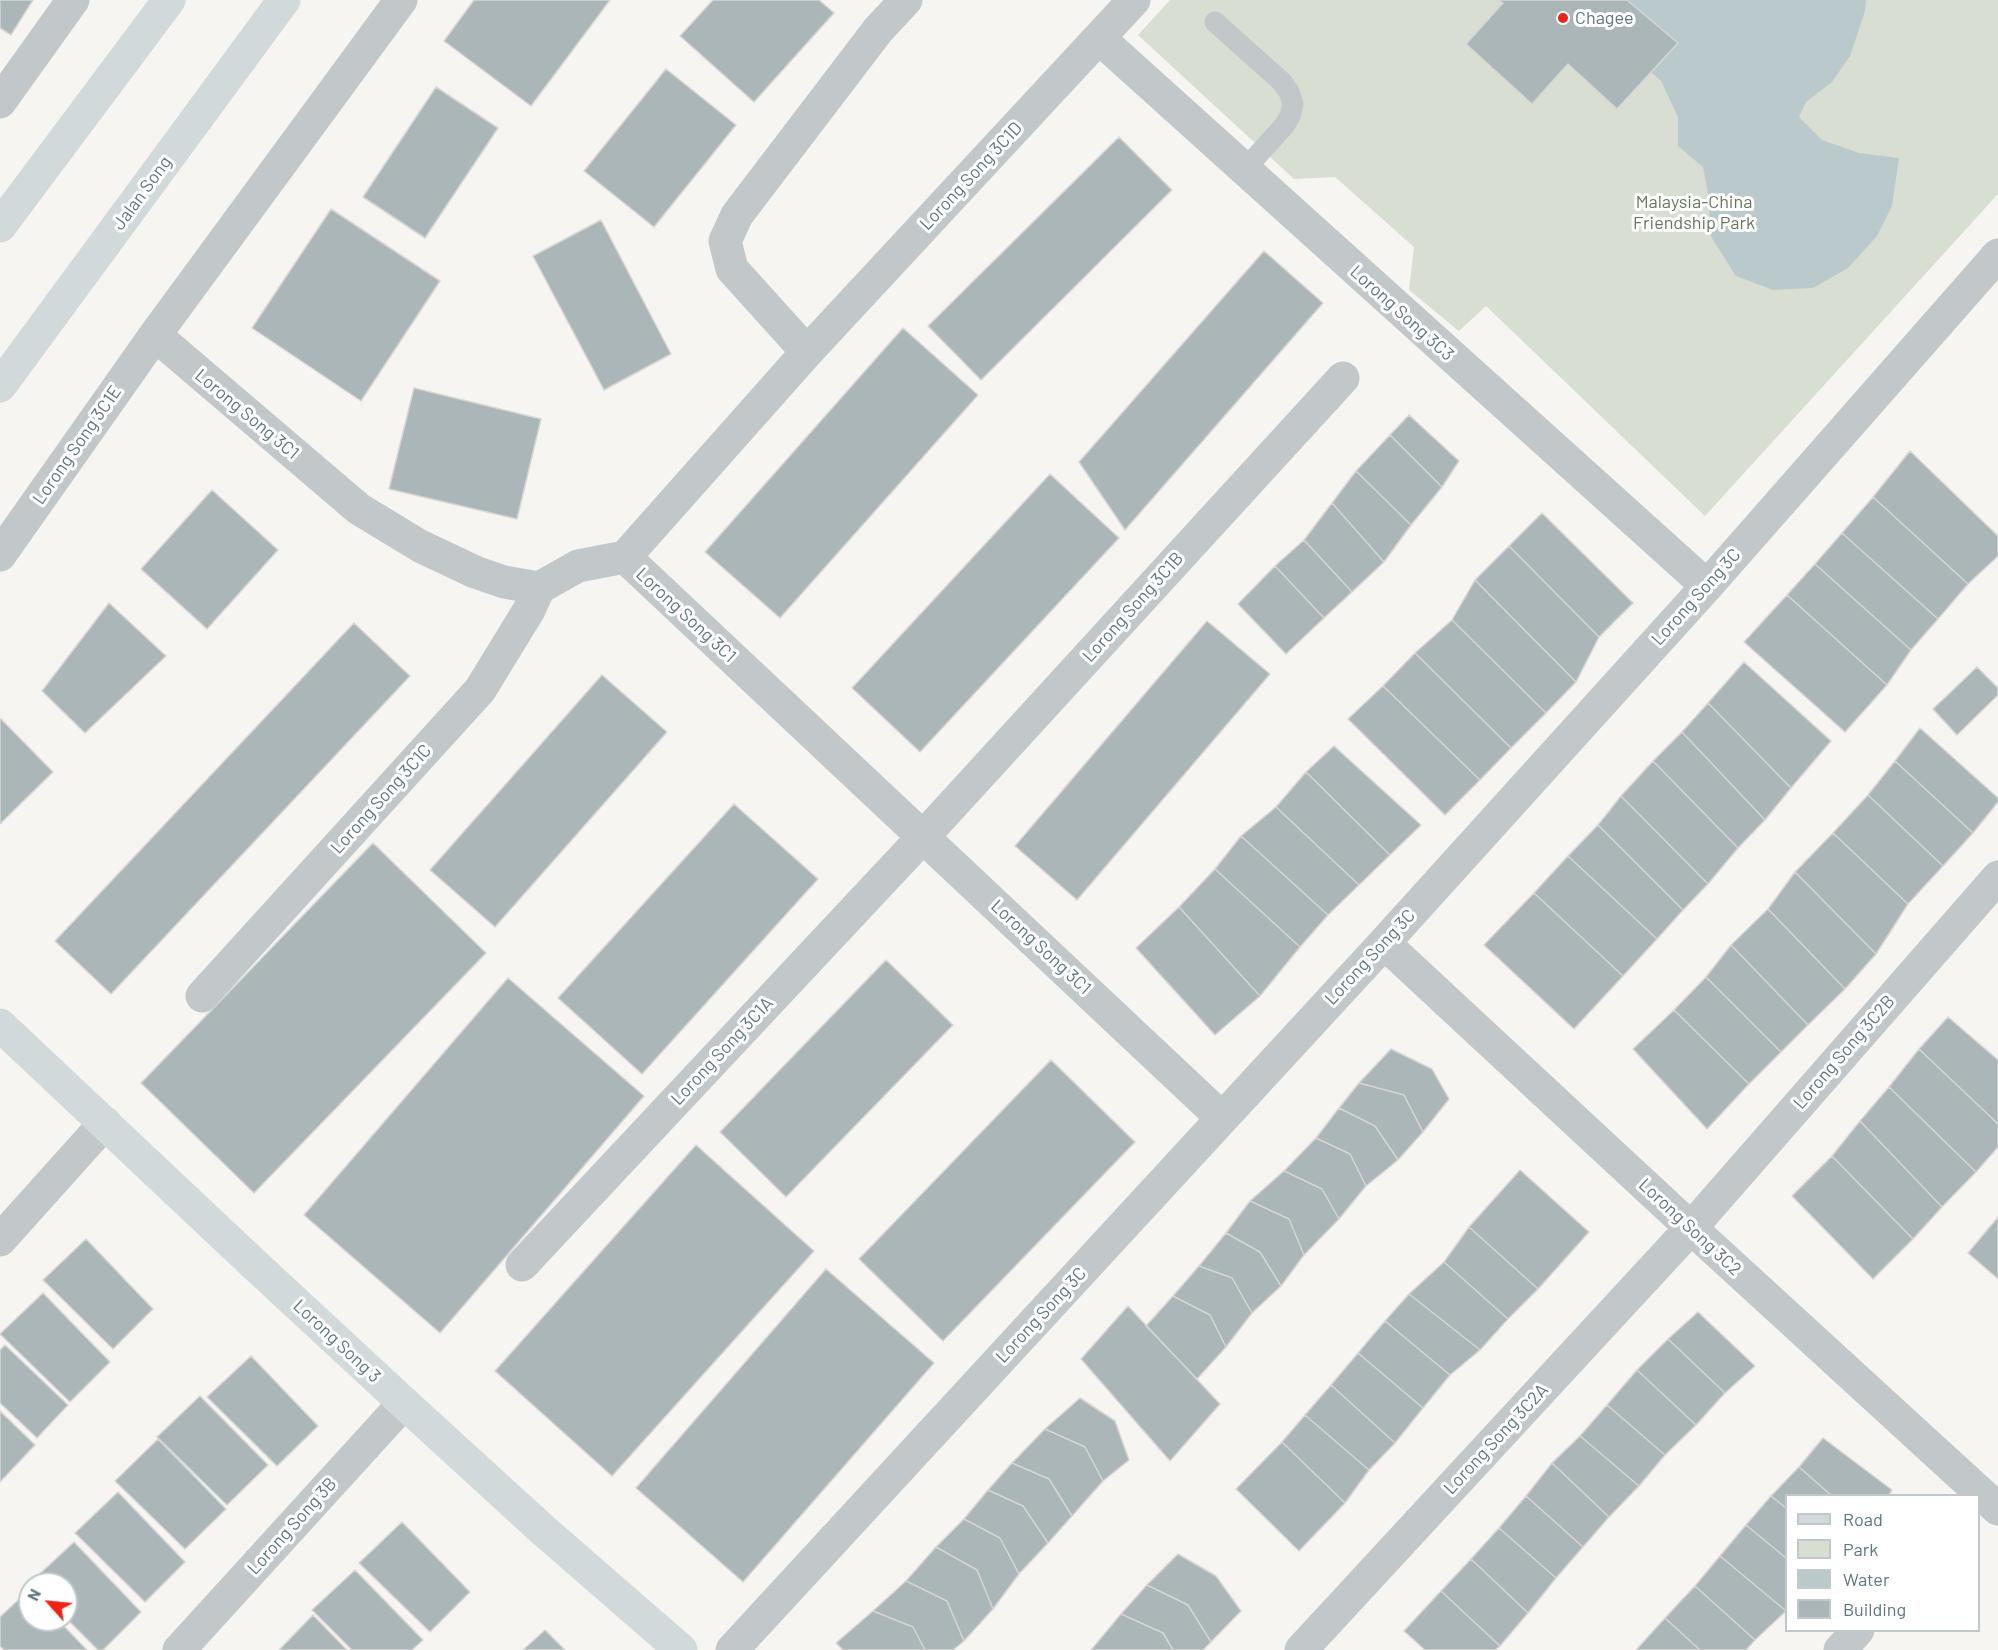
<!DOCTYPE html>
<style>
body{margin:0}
#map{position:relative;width:1998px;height:1650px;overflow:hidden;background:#f6f5f1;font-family:Barlow,sans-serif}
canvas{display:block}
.legend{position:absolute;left:1785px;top:1494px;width:195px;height:138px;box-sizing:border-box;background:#fff;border:2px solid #bfc9cc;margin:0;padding:8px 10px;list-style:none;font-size:18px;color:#5e777f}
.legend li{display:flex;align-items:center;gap:12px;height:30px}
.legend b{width:30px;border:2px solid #bfc9cc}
.north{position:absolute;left:18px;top:1572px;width:60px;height:60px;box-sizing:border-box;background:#fff;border:2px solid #bfc9cc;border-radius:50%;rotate:297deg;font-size:16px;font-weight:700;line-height:24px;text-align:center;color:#5e777f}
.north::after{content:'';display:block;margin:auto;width:21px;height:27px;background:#f12115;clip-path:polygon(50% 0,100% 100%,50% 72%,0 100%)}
</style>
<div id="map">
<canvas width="1998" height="1650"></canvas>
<ul class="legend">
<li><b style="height:8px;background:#d2d9db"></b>Road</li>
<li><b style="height:16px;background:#d8ded2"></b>Park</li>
<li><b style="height:16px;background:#bacacc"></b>Water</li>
<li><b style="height:16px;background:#abb6b9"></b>Building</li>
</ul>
<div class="north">N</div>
</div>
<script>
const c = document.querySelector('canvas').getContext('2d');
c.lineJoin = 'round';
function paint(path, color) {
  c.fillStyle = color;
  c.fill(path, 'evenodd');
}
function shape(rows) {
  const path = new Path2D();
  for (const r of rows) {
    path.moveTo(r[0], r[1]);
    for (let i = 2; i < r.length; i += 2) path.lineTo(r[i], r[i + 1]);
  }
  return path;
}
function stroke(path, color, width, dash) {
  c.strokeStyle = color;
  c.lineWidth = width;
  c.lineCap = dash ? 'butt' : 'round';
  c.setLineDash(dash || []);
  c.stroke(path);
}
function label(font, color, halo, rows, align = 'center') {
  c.font = font + ' Barlow,sans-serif';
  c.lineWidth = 6;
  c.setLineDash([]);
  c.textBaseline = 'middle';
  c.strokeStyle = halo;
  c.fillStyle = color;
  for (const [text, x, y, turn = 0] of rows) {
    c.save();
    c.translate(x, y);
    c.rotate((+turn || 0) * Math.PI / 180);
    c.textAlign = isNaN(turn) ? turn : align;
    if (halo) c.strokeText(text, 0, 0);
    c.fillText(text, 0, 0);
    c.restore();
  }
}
paint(shape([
 [1170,0,1998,0,1998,194,1705,516,1486,306,1459,331,1409,290,1414,247,1335,177,1294,179,1138,35]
]), '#d8ded2');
paint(shape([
 [1569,0,1866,0,1865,11,1850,56,1832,82,1806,102,1799,117,1822,140,1859,153,1899,158,1892,206,1877,236,1848,268,1813,288,1773,290,1736,276,1710,235,1709,198,1703,167,1678,146,1678,117,1661,81]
]), '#bacacc');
const building = shape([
 [0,0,33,0,11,35,0,28,0,0],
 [474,0,610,0,531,106,444,41,474,0],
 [713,0,819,0,834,13,754,102,680,36,713,0],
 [1499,0,1627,0,1678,43,1617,109,1568,64,1532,104,1466,44,1503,3,1499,0],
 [666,69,736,125,654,227,584,171,666,69],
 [436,87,498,128,425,238,363,197,436,87],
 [1119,137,1172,190,981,380,928,326,1119,137],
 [331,209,440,281,361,401,252,328,331,209],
 [601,220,671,354,604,390,533,256,601,220],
 [1264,251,1323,303,1125,530,1079,462,1264,251],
 [903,328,978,395,780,618,705,552,903,328],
 [414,388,541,419,517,519,389,489,414,388],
 [1409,415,1459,461,1442,487,1390,435,1409,415],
 [1390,435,1442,487,1411,525,1356,471,1390,435],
 [1910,451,1998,536,1998,556,1968,584,1873,497,1910,451],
 [1356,471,1411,525,1384,562,1332,503,1356,471],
 [1050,474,1119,538,920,752,852,688,1050,474],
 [212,490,278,550,207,629,141,569,212,490],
 [1873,497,1968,584,1938,619,1842,533,1873,497],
 [1332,503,1384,562,1352,592,1304,540,1332,503],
 [1542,513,1633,603,1599,637,1509,546,1542,513],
 [1842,533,1938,619,1911,650,1815,564,1842,533],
 [1304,540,1352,592,1324,618,1275,566,1304,540],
 [1509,546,1599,637,1576,682,1475,580,1509,546],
 [1815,564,1911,650,1887,685,1787,595,1815,564],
 [1275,566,1324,618,1286,654,1238,604,1275,566],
 [1475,580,1576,682,1546,713,1452,620,1475,580],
 [1787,595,1887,685,1845,732,1744,642,1787,595],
 [109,603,166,656,85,733,42,691,109,603],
 [1452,620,1546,713,1511,748,1415,653,1452,620],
 [1207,621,1270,674,1077,900,1015,846,1207,621],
 [354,623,410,676,111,994,55,941,354,623],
 [1415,653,1511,748,1480,780,1383,686,1415,653],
 [1744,662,1831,741,1791,788,1708,703,1744,662],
 [1977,667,1998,688,1998,695,1957,735,1933,709,1977,667],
 [602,675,667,732,495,927,430,870,602,675],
 [1383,686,1480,780,1445,815,1348,719,1383,686],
 [1708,703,1791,788,1765,820,1682,732,1708,703],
 [1,719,53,772,0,824,0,720,1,719],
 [1920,728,1998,798,1998,802,1973,833,1895,761,1920,728],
 [1682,732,1765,820,1738,848,1653,761,1682,732],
 [1334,746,1421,825,1390,855,1306,772,1334,746],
 [1653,761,1738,848,1708,884,1621,796,1653,761],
 [1895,761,1973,833,1943,866,1868,795,1895,761],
 [1306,772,1390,855,1359,885,1276,807,1306,772],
 [1868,795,1943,866,1908,904,1833,833,1868,795],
 [1621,796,1708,884,1683,910,1598,825,1621,796],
 [734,804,818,879,642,1074,558,998,734,804],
 [1276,807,1359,885,1328,915,1241,836,1276,807],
 [1598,825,1683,910,1657,939,1568,856,1598,825],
 [1833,833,1908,904,1876,954,1795,872,1833,833],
 [1241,836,1328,915,1300,947,1215,869,1241,836],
 [373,843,486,953,254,1193,141,1083,373,843],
 [1568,856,1657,939,1623,976,1534,893,1568,856],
 [1215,869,1300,947,1260,996,1179,907,1215,869],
 [1795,872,1876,954,1845,989,1768,909,1795,872],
 [1534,893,1623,976,1574,1029,1484,945,1534,893],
 [1179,907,1260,996,1215,1035,1136,948,1179,907],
 [1768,909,1845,989,1808,1025,1731,945,1768,909],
 [1731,945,1808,1025,1781,1052,1706,977,1731,945],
 [886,960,953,1025,786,1197,720,1132,886,960],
 [1706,977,1781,1052,1749,1084,1674,1010,1706,977],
 [508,978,644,1096,440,1333,304,1215,508,978],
 [1674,1010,1749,1084,1707,1129,1633,1049,1674,1010],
 [1948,1017,1998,1060,1998,1124,1919,1049,1948,1017],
 [1391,1049,1432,1069,1449,1099,1423,1132,1404,1095,1359,1083,1391,1049],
 [1919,1049,1998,1124,1998,1147,1976,1172,1889,1087,1919,1049],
 [1051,1060,1135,1142,943,1341,859,1259,1051,1060],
 [1359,1083,1404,1095,1423,1132,1398,1160,1375,1126,1339,1108,1359,1083],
 [1889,1087,1976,1172,1942,1207,1860,1121,1889,1087],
 [1339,1108,1375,1126,1398,1160,1366,1186,1350,1154,1316,1138,1339,1108],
 [1860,1121,1942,1207,1913,1239,1832,1156,1860,1121],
 [1316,1138,1350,1154,1366,1186,1339,1219,1322,1189,1284,1171,1316,1138],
 [696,1145,814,1251,612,1476,495,1371,696,1145],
 [1832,1156,1913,1239,1873,1279,1792,1196,1832,1156],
 [1520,1170,1589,1232,1538,1289,1469,1227,1520,1170],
 [1284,1171,1322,1189,1339,1219,1304,1255,1289,1219,1250,1201,1284,1171],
 [1250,1201,1289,1219,1304,1255,1281,1286,1260,1252,1226,1233,1250,1201],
 [1998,1217,1998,1279,1968,1253,1998,1217],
 [1469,1227,1538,1289,1508,1319,1444,1262,1469,1227],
 [1226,1233,1260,1252,1281,1286,1252,1313,1232,1278,1199,1266,1226,1233],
 [86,1239,153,1309,113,1349,43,1280,86,1239],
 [1444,1262,1508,1319,1480,1350,1409,1294,1444,1262],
 [1199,1266,1232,1278,1252,1313,1226,1347,1210,1315,1173,1296,1199,1266],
 [826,1269,934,1363,743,1582,636,1488,826,1269],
 [43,1293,110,1362,70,1402,0,1334,43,1293],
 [1409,1294,1480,1350,1450,1375,1385,1321,1409,1294],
 [1173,1296,1210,1315,1226,1347,1197,1379,1146,1326,1173,1296],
 [1128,1306,1220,1404,1170,1461,1081,1359,1128,1306],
 [1698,1312,1755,1366,1725,1393,1668,1339,1698,1312],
 [1385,1321,1450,1375,1423,1408,1358,1353,1385,1321],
 [1668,1339,1725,1393,1696,1425,1637,1370,1668,1339],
 [5,1345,68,1405,37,1438,0,1403,0,1350,5,1345],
 [1358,1353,1423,1408,1395,1443,1331,1385,1358,1353],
 [251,1356,318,1426,277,1466,207,1397,251,1356],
 [1637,1370,1696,1425,1665,1455,1607,1405,1637,1370],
 [1331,1385,1395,1443,1369,1470,1305,1415,1331,1385],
 [200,1396,268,1465,227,1505,157,1437,200,1396],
 [1080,1398,1115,1421,1129,1460,1103,1481,1085,1447,1045,1429,1080,1398],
 [1607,1405,1665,1455,1639,1486,1580,1436,1607,1405],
 [0,1411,35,1445,0,1482,0,1411],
 [1305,1415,1369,1470,1345,1503,1282,1442,1305,1415],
 [1045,1429,1085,1447,1103,1481,1072,1516,1049,1479,1012,1463,1045,1429],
 [1580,1436,1639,1486,1609,1517,1552,1463,1580,1436],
 [1823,1438,1892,1490,1888,1496,1832,1496,1799,1467,1823,1438],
 [158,1439,226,1509,185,1549,115,1481,158,1439],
 [1282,1442,1345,1503,1299,1551,1236,1489,1282,1442],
 [1012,1463,1049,1479,1072,1516,1048,1543,1023,1506,988,1490,1012,1463],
 [1552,1463,1609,1517,1583,1547,1526,1496,1552,1463],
 [1799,1467,1832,1496,1786,1496,1786,1508,1771,1496,1799,1467],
 [988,1490,1023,1506,1048,1543,1019,1574,1000,1538,964,1519,988,1490],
 [118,1492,185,1562,145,1602,75,1533,118,1492],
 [1526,1496,1583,1547,1556,1578,1499,1528,1526,1496],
 [1771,1496,1786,1508,1786,1558,1746,1525,1771,1496],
 [964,1519,1000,1538,1019,1574,993,1609,977,1570,936,1547,964,1519],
 [402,1522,470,1592,430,1632,359,1563,402,1522],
 [1746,1525,1786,1558,1786,1611,1720,1556,1746,1525],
 [1499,1528,1556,1578,1528,1613,1471,1559,1499,1528],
 [74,1542,141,1612,103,1650,98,1650,66,1618,66,1584,30,1583,74,1542],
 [936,1547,977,1570,993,1609,964,1641,947,1601,906,1581,936,1547],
 [1178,1554,1216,1576,1241,1611,1211,1642,1188,1605,1147,1585,1178,1554],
 [1720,1556,1786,1611,1755,1640,1695,1586,1720,1556],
 [1471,1559,1528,1613,1500,1646,1441,1591,1471,1559],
 [355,1570,423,1640,412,1650,352,1650,312,1610,355,1570],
 [906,1581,947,1601,964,1641,953,1650,925,1650,913,1627,873,1611,906,1581],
 [1147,1585,1188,1605,1211,1642,1203,1650,1173,1650,1163,1633,1121,1614,1147,1585],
 [1695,1586,1755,1640,1746,1650,1700,1650,1665,1618,1695,1586],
 [29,1590,30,1620,58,1620,87,1650,4,1650,0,1646,0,1617,29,1590],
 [1441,1591,1500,1646,1495,1650,1425,1650,1404,1631,1441,1591],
 [873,1611,913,1627,925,1650,843,1650,836,1643,873,1611],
 [1121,1614,1163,1633,1173,1650,1091,1650,1121,1614],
 [313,1615,347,1650,279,1650,313,1615],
 [1665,1618,1700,1650,1636,1650,1665,1618],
 [545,1630,565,1650,523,1650,545,1630]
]);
paint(building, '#abb6b9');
stroke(building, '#d7d6d4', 1.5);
stroke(shape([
 [1215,22,1282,82,1289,92,1293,104,1290,116,1284,126,1244,170]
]), '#c2c8ca', 21);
stroke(shape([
 [401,0,155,335,359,509,420,546,475,572,504,582,539,588,578,566,625,557,1222,1118],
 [1099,38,1707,586],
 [0,102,73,0],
 [807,352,732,269,725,241,737,215,878,30,906,0],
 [0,555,155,335],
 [625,557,807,352,1134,0],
 [1384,943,1691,1228,1998,1509],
 [202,996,480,690,529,610,539,588],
 [0,1240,105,1123],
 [522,1265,923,837,1343,378],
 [179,1650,404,1403],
 [732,1650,1384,943,1707,586,1998,255],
 [1301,1650,1691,1228,1998,877],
 [1840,1650,1858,1630]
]), '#c2c8ca', 33);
stroke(shape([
 [0,226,169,0],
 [0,386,284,0],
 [0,1025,255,1265,404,1403,543,1530,681,1650]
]), '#d2d9db', 33);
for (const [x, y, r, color] of [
 [1563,18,6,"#f12115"]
]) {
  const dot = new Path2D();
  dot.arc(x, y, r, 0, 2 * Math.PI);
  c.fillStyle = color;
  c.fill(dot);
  stroke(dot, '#fff', 2);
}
label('18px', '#5e777f', '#fff', [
 ["Chagee",1575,18]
], 'left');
label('18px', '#5e777f', '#fff', [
 ["Lorong Song 3C1D",971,176,-47],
 ["Jalan Song",142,193,-54],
 ["Lorong Song 3C3",1402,313,42],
 ["Lorong Song 3C1",247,414,40],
 ["Lorong Song 3C1E",77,445,-55],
 ["Lorong Song 3C",1696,597,-48],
 ["Lorong Song 3C1B",1133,607,-48],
 ["Lorong Song 3C1",686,615,43],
 ["Lorong Song 3C1C",381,799,-48],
 ["Lorong Song 3C1",1041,947,43],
 ["Lorong Song 3C",1370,957,-47],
 ["Lorong Song 3C1A",722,1051,-47],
 ["Lorong Song 3C2B",1844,1052,-49],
 ["Lorong Song 3C2",1690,1227,43],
 ["Lorong Song 3C",1041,1315,-47],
 ["Lorong Song 3",337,1341,43],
 ["Lorong Song 3C2A",1496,1439,-47],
 ["Lorong Song 3B",292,1526,-48]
]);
label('18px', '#66775d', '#fff', [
 ["Malaysia-China",1694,202],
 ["Friendship Park",1694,223]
]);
</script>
